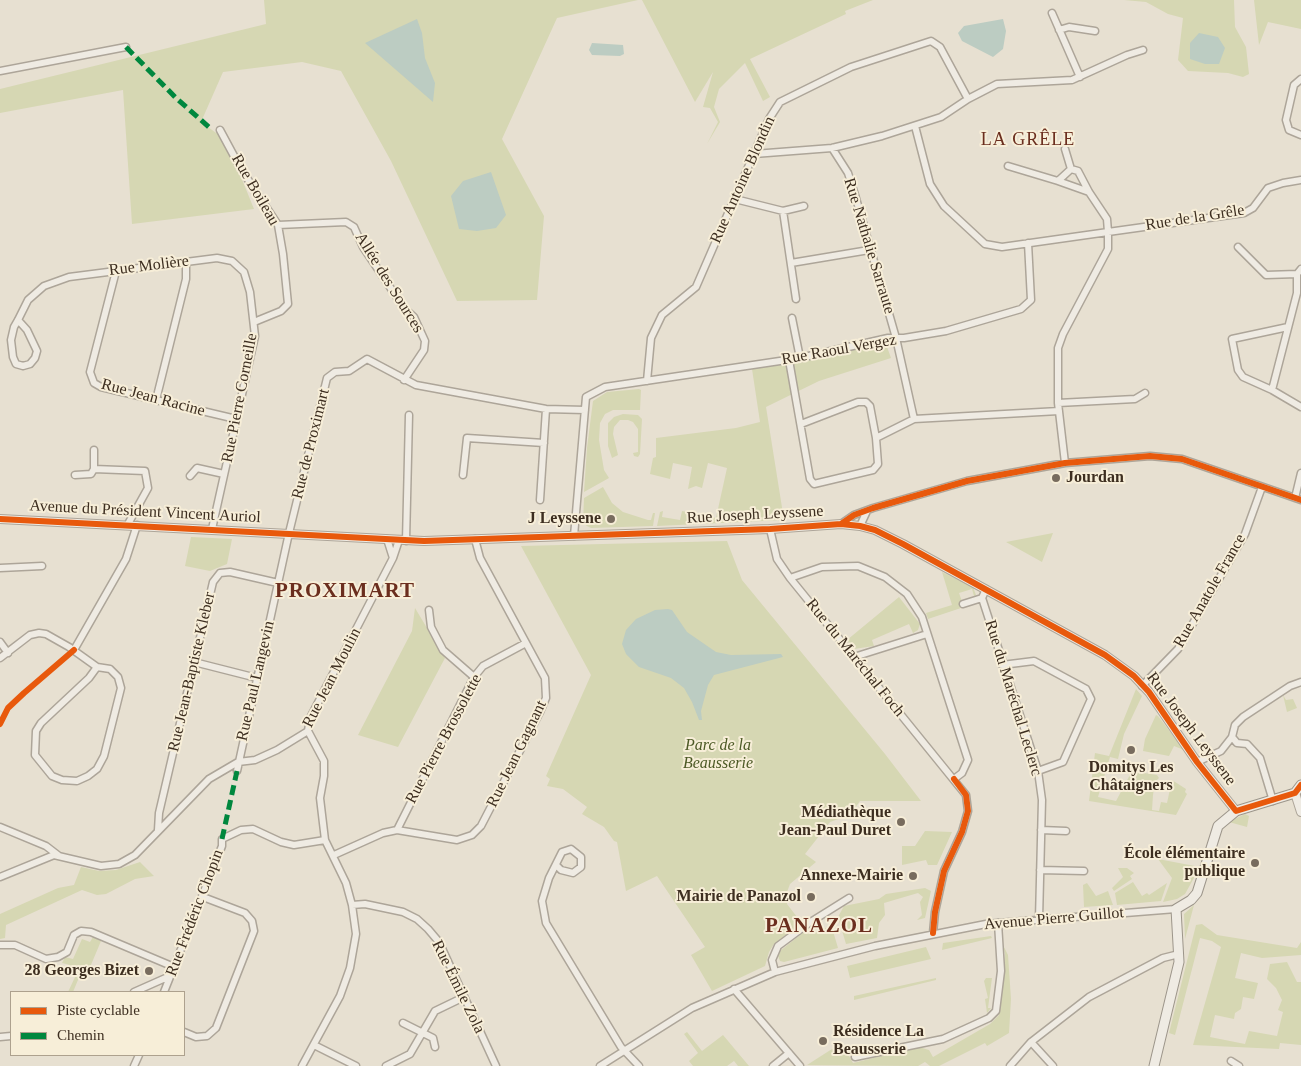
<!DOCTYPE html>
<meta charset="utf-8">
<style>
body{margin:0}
#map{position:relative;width:1301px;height:1066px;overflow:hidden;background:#e7e0d1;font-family:Georgia,serif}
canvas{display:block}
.legend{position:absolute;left:10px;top:991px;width:175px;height:65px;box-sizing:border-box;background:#f7eed8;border:1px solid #ada18e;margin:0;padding:6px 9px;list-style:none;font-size:15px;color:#3d2e20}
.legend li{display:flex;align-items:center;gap:10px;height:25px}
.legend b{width:25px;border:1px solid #ada18e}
</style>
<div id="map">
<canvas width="1301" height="1066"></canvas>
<ul class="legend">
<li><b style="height:6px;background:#e8590c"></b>Piste cyclable</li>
<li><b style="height:6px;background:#00873e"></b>Chemin</li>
</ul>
</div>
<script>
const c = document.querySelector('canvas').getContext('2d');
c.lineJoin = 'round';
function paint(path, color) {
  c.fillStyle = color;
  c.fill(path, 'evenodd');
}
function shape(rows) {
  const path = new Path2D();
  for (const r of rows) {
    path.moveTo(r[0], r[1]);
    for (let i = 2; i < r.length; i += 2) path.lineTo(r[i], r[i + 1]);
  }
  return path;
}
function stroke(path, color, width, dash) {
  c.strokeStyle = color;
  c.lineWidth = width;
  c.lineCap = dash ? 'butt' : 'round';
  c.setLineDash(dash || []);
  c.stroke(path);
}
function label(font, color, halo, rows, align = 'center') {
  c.font = font + ' Georgia,serif';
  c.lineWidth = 4;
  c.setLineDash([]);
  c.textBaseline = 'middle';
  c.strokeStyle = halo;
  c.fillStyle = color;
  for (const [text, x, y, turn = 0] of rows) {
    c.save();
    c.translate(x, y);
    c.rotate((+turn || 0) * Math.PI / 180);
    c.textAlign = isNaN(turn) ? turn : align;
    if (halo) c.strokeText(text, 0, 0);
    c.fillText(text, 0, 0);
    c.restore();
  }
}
paint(shape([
 [264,0,638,0,557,18,502,139,544,216,537,300,457,301,391,161,341,71,302,62,223,72,201,122,219,135,239,172,254,209,132,224,123,90,0,113,0,89,266,24],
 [642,0,873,0,845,11,846,14,750,59,770,97,763,101,745,63,719,89,714,107,720,122,707,144,718,122,710,108,703,107,713,72,695,102],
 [1124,0,1234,0,1235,27,1246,47,1249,74,1243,77,1228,73,1188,71,1178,60,1183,18,1168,14,1146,2],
 [1254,0,1301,0,1301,29,1268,22,1259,45],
 [882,343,886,344,891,358,819,381,766,407,784,520,657,526,660,512,663,511,662,517,680,520,682,511,716,518,727,468,708,463,702,488,696,486,688,489,692,467,673,463,670,479,650,474,653,458,656,457,656,438,736,428,760,422,752,369,795,363],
 [639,389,641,390,640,410,613,410,605,414,600,423,599,440,604,470,609,478,584,492,587,448,593,401,607,392],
 [623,414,638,415,642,419,640,454,638,457,634,456,633,453,638,452,638,429,633,422,628,420,620,420,614,427,613,434,618,455,612,458,608,446,608,423,614,417],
 [603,487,612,503,623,512,648,520,651,520,653,513,655,513,653,526,591,528,587,526,583,523,584,498],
 [1053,533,1042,562,1006,542],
 [191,537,232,539,227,564,210,571,185,566],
 [727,541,742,580,885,754,921,801,860,801,850,815,830,822,805,854,816,862,790,884,787,892,787,904,797,917,796,927,774,944,769,952,765,966,712,991,691,955,705,947,657,876,626,891,617,842,614,841,604,827,582,814,587,807,563,789,547,786,550,779,546,776,591,675,521,546],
 [942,572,973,587,976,595,974,596,972,589,959,593,964,607,928,619,926,613,952,605],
 [899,597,920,624,918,630,913,633,909,624,872,640,874,646,854,649,847,640],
 [415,608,445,658,398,747,358,735,412,631],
 [1136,689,1142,696,1124,734,1118,759,1110,757,1098,797,1116,801,1132,771,1157,775,1159,778,1155,782,1153,795,1152,810,1159,811,1161,802,1167,803,1172,780,1186,789,1185,792,1187,794,1176,815,1089,801,1095,753,1109,756],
 [1283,695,1286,700,1293,699,1297,708,1287,712],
 [1156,715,1158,716,1184,750,1174,746,1169,756,1143,751,1145,739],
 [1245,814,1249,816,1247,827,1229,822],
 [925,831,952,832,937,865,928,865,926,860,902,865,902,846,915,846],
 [1158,859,1200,867,1185,894,1177,899,1163,902,1172,878],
 [140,862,154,876,135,879,106,894,97,895,82,890,6,925,5,938,0,939,0,914,58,888,74,885,81,867,99,871,116,870],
 [1118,868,1127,868,1134,873,1130,876,1132,879,1114,891,1112,888,1123,877],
 [1133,882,1142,896,1147,893,1149,895,1167,883,1161,901,1117,905,1115,893],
 [1087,883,1096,896,1108,891,1113,905,1084,907,1083,885],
 [925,888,931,891,925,918,917,920,922,915,920,902,923,897,918,893,884,903,885,915,879,923,877,938,846,944,838,917,844,906,879,899,886,894],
 [1194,905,1185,939,1184,914],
 [1202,924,1217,935,1297,948,1301,942,1301,955,1262,958,1241,953,1235,978,1258,983,1254,999,1243,997,1241,1009,1235,1013,1234,1019,1215,1015,1210,1037,1245,1044,1249,1031,1277,1036,1283,1012,1278,1010,1282,1000,1276,988,1267,979,1270,964,1287,962,1297,982,1301,982,1301,1045,1280,1043,1279,1049,1193,1045,1221,947,1212,941,1200,938,1175,1035,1169,1033,1196,925],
 [828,927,833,931,838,948,784,962,780,961,778,956,780,951,805,931,816,932],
 [991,936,992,938,942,950,943,943],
 [93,937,101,941,88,972,80,975,73,992,68,992,76,975,70,965,62,963,65,957,73,959,82,939,90,942],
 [1003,945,1008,955,1011,999,1009,1033,987,1046,985,1043,939,1066,930,1066,925,1062,918,1066,807,1065,832,1049,844,1047,853,1063,919,1047,929,1050,933,1057,990,1024,999,1015,1005,954],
 [926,947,931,959,850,978,847,966],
 [936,978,936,980,854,1000,854,996],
 [986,978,992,978,988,1008,991,1008,987,1013,985,999,988,998,984,981],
 [687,1032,702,1051,723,1035,749,1066,738,1066,734,1061,727,1066,693,1066,689,1061,698,1053,684,1034]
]), '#d6d7b3');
paint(shape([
 [417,19,422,33,425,58,435,83,433,102,365,43],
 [1003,19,1006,31,1003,49,993,57,962,41,958,33,964,26],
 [1199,33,1218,37,1225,48,1219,64,1205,64,1190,59,1190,43],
 [592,43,623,45,624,54,620,56,592,55,589,50],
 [491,172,506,215,496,228,477,231,459,229,451,196,463,181],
 [668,609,672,610,687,632,716,652,731,655,781,654,783,657,714,675,708,685,701,711,702,720,699,720,692,702,684,688,671,678,639,667,626,654,622,644,626,630,636,619,655,610]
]), '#bcccc2');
const minor = shape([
 [1052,13,1080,77],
 [1059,30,1069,27,1095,31],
 [0,71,126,47],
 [1301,79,1294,85,1286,120,1289,130,1301,135],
 [915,126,930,184,944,206,985,244,1002,247,1108,232,1107,219,1089,192,1078,171,1071,169,1065,149],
 [220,130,241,169,278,225,283,254,288,304,281,311,254,322],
 [832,148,848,173,855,195,896,338,914,419,1059,411],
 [754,154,832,148,882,136,941,117,968,99,997,84,1072,80,1127,55,1143,50],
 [1008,166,1058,181],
 [1071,169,1058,181,1089,192],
 [735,199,783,211,804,206],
 [783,211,796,299],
 [278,225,346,222,354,227,363,247,404,308,414,317,425,341,424,350,404,380],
 [1238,247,1266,275,1297,274],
 [791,263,869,250],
 [1301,269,1297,274,1297,293,1272,390,1301,407],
 [116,271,90,372,94,383,101,387,236,419],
 [792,318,800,358],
 [18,320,27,330,37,351,35,358,30,364,23,366,16,364,13,357,11,340,14,327,18,320,28,300,44,286,69,277,217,258,232,261,244,272,250,292,255,336,212,529],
 [789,360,810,479,814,484,873,470,878,464,876,438,914,419],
 [647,381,651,338,662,315,696,287,769,119,780,102,851,67,931,41,940,47,968,99],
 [1272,390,1243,377,1238,370,1232,339,1288,327],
 [156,400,186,279,186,262],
 [1058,403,1135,399,1145,393],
 [801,424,858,402,866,402,870,406,876,438],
 [94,450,94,469,145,471,148,488,128,524],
 [1065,463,1058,403,1058,348,1063,334,1108,249,1108,232,1244,213,1253,208,1268,188,1283,183,1301,180],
 [75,475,91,474,94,469],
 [463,475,467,438,544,443],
 [190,476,197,468,224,474],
 [1295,498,1301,473],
 [540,500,546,409],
 [841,524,854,515,873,508,967,481,1065,463,1150,456,1182,459,1301,500],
 [860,526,867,511],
 [770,529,777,559,790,578,966,795,968,811,962,832,944,871,935,912,933,933],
 [574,536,586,397,605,387,800,358,888,338,904,338,946,331,1021,309,1031,300,1028,243],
 [387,539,393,558,399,540],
 [406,541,409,415],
 [0,568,42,566],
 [790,578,822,567,858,566,885,577,907,594,922,617,968,760,962,773,954,779],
 [982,598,1038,771,1042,800,1039,919],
 [963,604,982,598,986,589],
 [429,610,431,627,443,650,474,677],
 [0,642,8,653],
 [74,650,126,559,137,525],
 [854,657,927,634],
 [0,658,30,635,39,633,46,634,69,647,97,667,89,678,41,723,36,731,35,755,52,776,62,780,77,781,88,776,97,769,104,756,121,688,118,677,110,669,97,667],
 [194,662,257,678],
 [1002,665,1034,661,1086,689,1091,699,1063,762,1038,771],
 [1142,686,1178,649,1245,534,1262,487],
 [308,731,324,761,324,776,320,798,325,840],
 [1232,737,1237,743,1247,744,1260,758,1273,801],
 [1197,762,1221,751,1232,737,1235,725,1243,717,1290,686,1301,682],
 [237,771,289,533,327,378,335,372,349,371,367,359,416,385,546,409,585,410],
 [0,827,46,846,59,856],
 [158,830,159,813,213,582,220,573,230,572,278,583],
 [397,830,474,677,483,666,526,643],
 [1041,830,1066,831],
 [334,855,383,833,397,830,457,840,472,835,481,826,540,712,546,698,545,678,480,558,475,539],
 [557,866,561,870,573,873,581,867,581,857,571,849,562,852,549,878,542,901,546,923,621,1047,639,1066],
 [1040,870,1084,871],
 [0,877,54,855,101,866,119,864,135,855,209,779,238,762,255,760,277,750,308,731,310,718,393,558],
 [352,905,365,904,403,912,417,919,428,929,439,942,496,1066],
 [0,945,15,945,46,959,58,957,67,952,74,935,81,931,91,932,174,967],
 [775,972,772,960,778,946,809,923,849,898],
 [734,989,800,1066],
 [134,992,170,976],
 [164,992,222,846,222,839,241,830,253,829,281,842,294,845,325,840,346,883,352,905,356,934,350,968,340,996,302,1066],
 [403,1023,433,1038,435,1047],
 [184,1032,196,1037,207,1036,216,1028,254,931,252,921,245,913,203,897],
 [0,1037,11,1036],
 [1031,1042,1053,1066],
 [314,1045,356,1066],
 [855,1057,943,1039,989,1018,996,1011,1001,971,998,923],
 [1231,1061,1239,1066],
 [134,1066,139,1055],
 [386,1066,410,1054,435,1011,464,997],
 [600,1066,692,1008,775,972,875,946,986,924,1176,909],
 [773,1066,789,1053],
 [1010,1066,1031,1042,1089,997,1163,958,1179,954]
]);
const tertiary = shape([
 [0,519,424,541,770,529,841,524,860,526,875,530,903,544,1105,655,1134,676,1149,692,1197,762,1236,811],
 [1295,793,1301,812]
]);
const secondary = shape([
 [1154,1066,1179,962,1176,909,1191,900,1197,893,1218,826,1236,811,1295,793,1301,785]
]);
stroke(minor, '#ada599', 9);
stroke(tertiary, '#ada599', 10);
stroke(secondary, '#9c958a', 11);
stroke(minor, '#efebe3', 6);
stroke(tertiary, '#efebe3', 8);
stroke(secondary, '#efebe3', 9);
stroke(shape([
 [126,47,176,98,210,128],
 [222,839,237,771]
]), '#00873e', 5, [10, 5]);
stroke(shape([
 [0,519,424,541,770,529,841,524,860,526,875,530,903,544,1105,655,1134,676,1149,692,1197,762,1236,811,1295,793,1301,785],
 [841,524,854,515,873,508,967,481,1065,463,1150,456,1182,459,1301,500],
 [0,724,8,708,24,693,74,650],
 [933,933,935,912,944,871,962,832,968,811,966,795,954,779]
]), '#e8590c', 6);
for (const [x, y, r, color] of [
 [1056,478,5,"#786c5e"],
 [611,519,5,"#786c5e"],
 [1131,750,5,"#786c5e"],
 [901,822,5,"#786c5e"],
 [1255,863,5,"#786c5e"],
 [913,876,5,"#786c5e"],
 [811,897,5,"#786c5e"],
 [149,971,5,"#786c5e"],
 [823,1041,5,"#786c5e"]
]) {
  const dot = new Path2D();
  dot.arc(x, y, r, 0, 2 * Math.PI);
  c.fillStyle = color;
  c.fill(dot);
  stroke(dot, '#f7eed8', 2);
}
label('16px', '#3d2e20', '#f7eed8', [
 ["Rue Antoine Blondin",743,180,-66],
 ["Rue Boileau",255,190,60],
 ["Rue de la Grêle",1195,218,-9],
 ["Rue Nathalie Sarraute",869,246,73],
 ["Rue Molière",149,266,-7],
 ["Allée des Sources",389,283,58],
 ["Rue Raoul Vergez",839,350,-10],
 ["Rue Jean Racine",153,398,15],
 ["Rue Pierre Corneille",240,398,-79],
 ["Rue de Proximart",311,444,-76],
 ["Avenue du Président Vincent Auriol",145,512,3],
 ["Rue Joseph Leyssene",755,515,-3],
 ["Rue Anatole France",1210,591,-60],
 ["Rue du Maréchal Foch",855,658,51],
 ["Rue Jean-Baptiste Kleber",192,672,-77],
 ["Rue Jean Moulin",332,678,-63],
 ["Rue Paul Langevin",256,681,-77],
 ["Rue du Maréchal Leclerc",1013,698,73],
 ["Rue Joseph Leyssene",1191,729,53],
 ["Rue Pierre Brossolette",444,739,-62],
 ["Rue Jean Gagnant",517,754,-64],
 ["Rue Frédéric Chopin",195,913,-69],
 ["Avenue Pierre Guillot",1054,919,-5],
 ["Rue Émile Zola",458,987,64]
]);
label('bold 16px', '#3d2e20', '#f7eed8', [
 ["Jourdan",1066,478,"left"],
 ["J Leyssene",601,519],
 ["Domitys Les",1131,768,"center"],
 ["Châtaigners",1131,786,"center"],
 ["Médiathèque",891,813],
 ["Jean-Paul Duret",891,831],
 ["École élémentaire",1245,854],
 ["publique",1245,872],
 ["Annexe-Mairie",903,876],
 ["Mairie de Panazol",801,897],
 ["28 Georges Bizet",139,971],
 ["Résidence La",833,1032,"left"],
 ["Beausserie",833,1050,"left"]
], 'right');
label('italic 16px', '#4d5a26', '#f7eed8', [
 ["Parc de la",718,746],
 ["Beausserie",718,764]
]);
c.letterSpacing = '1px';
label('18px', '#6b2e1e', '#f7eed8', [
 ["LA GRÊLE",1028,140]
]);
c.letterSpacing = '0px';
c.letterSpacing = '1px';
label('bold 21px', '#6b2e1e', '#f7eed8', [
 ["PROXIMART",345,592],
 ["PANAZOL",819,927]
]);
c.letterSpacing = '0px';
</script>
